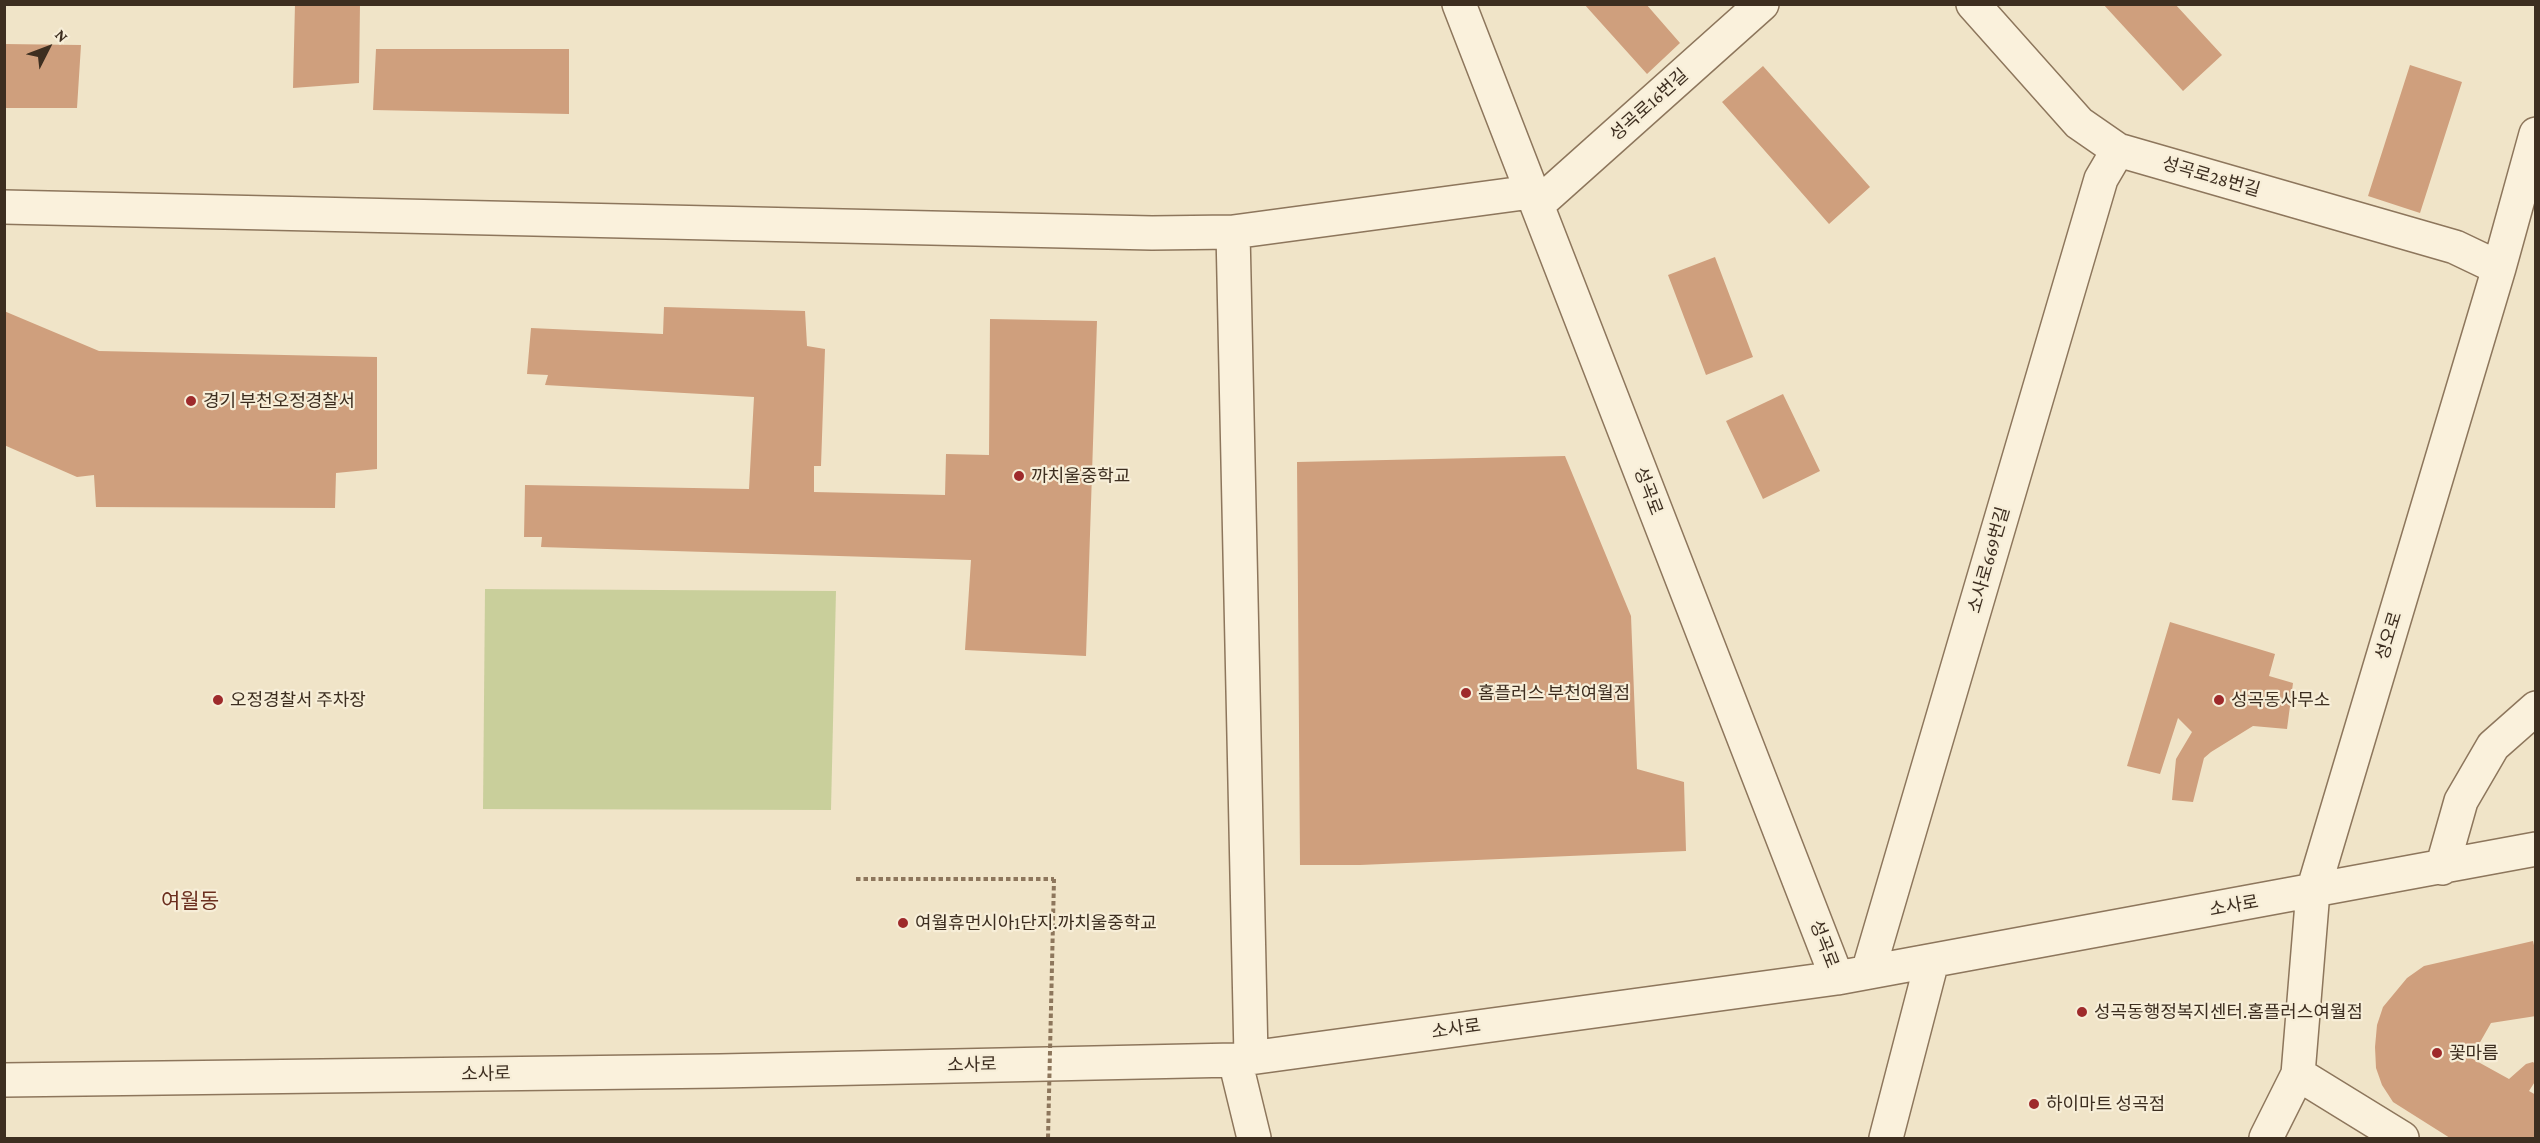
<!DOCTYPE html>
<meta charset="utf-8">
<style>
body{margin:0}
#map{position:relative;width:2540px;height:1143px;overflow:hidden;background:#f0e4c8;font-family:"Crimson Pro",serif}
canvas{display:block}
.frame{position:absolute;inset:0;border:6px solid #3d2e20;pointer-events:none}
.north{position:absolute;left:18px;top:18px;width:60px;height:60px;-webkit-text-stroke:4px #f7eed8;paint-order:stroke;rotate:48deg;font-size:16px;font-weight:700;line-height:24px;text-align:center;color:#3d2e20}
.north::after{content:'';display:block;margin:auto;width:21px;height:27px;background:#3d2e20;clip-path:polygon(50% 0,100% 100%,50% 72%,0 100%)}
</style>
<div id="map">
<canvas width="2540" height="1143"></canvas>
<div class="frame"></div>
<div class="north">N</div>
</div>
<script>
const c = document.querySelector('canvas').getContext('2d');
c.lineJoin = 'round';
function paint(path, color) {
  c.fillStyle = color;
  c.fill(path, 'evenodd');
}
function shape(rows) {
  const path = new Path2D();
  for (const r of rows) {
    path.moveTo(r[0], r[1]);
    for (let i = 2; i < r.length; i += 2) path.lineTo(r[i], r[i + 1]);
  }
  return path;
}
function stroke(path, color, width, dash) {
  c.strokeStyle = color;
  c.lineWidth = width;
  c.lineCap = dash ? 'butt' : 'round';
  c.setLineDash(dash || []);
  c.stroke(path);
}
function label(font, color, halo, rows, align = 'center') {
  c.font = font + ' "Crimson Pro","Noto Sans KR",serif';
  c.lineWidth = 4.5;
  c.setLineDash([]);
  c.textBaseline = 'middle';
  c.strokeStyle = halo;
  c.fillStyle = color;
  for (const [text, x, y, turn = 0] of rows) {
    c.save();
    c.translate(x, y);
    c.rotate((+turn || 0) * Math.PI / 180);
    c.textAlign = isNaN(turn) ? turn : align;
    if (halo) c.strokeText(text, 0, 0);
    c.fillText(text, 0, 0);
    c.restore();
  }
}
paint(shape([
 [485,589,836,591,831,810,483,809]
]), '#c9cf9b');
paint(shape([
 [295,4,360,4,359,83,293,88],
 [1584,4,1646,4,1680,43,1647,74],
 [2103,4,2175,4,2222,55,2183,91],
 [4,44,81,45,77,108,4,108],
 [376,49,569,49,569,114,373,110],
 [2410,65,2462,82,2420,213,2368,196],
 [1763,66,1870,187,1829,224,1722,102],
 [1715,257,1753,357,1706,375,1668,275],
 [664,307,805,311,807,346,825,349,821,466,814,466,814,492,945,495,946,454,989,455,990,319,1097,321,1086,656,965,650,971,560,541,547,542,537,524,537,525,485,749,489,754,397,545,385,548,375,527,374,531,328,663,334],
 [4,311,99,351,377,357,377,469,336,473,335,508,96,507,94,475,77,477,4,445],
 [1783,394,1820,471,1763,499,1726,421],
 [1565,456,1631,616,1637,769,1684,782,1686,851,1360,865,1300,865,1297,462],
 [2170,622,2275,654,2269,676,2293,683,2287,729,2253,726,2211,752,2204,758,2193,802,2172,800,2176,759,2192,732,2178,718,2160,774,2127,766],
 [2533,941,2536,954,2536,1016,2491,1023,2471,1058,2509,1079,2526,1064,2533,1062,2536,1065,2536,1080,2529,1091,2536,1095,2536,1138,2450,1138,2393,1102,2382,1085,2376,1068,2375,1047,2377,1025,2383,1007,2407,978,2424,966]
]), '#cf9f7d');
const minor = shape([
 [1459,4,1837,978],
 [1973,4,2079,123,2118,150,2455,247,2499,268],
 [1537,205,1762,4],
 [4,207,1152,233,1233,232,1531,192],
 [1233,232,1251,1057],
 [2442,868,2461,801,2493,746,2536,708],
 [1868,972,2101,179,2118,150],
 [1235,1060,1254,1138],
 [2298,1074,2402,1138],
 [4,1080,720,1071,1235,1060,1837,978,2536,849],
 [1886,1138,1932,961],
 [2266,1138,2298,1074,2313,891,2499,268,2536,134]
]);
stroke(minor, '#8d765c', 36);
stroke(shape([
 [856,879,1054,879]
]), '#8d765c', 4, [4.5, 3]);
stroke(minor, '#faf1dc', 33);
stroke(shape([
 [1048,1138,1054,879]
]), '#8d765c', 4, [4.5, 3]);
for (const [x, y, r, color] of [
 [191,401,6,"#9e2a2b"],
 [1019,476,6,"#9e2a2b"],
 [1466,693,6,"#9e2a2b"],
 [218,700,6,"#9e2a2b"],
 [2219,700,6,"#9e2a2b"],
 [903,923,6,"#9e2a2b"],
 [2082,1012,6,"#9e2a2b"],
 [2437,1053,6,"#9e2a2b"],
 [2034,1104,6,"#9e2a2b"]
]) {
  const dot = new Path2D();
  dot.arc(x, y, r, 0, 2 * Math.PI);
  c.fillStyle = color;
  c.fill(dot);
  stroke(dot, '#f7eed8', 2);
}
label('18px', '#3d2e20', '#f7eed8', [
 ["성곡로16번길",1649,105,-42],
 ["성곡로28번길",2211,177,16],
 ["성곡로",1648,491,69],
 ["소사로669번길",1989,560,-74],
 ["성오로",2389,636,-73],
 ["소사로",2234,906,-10],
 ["성곡로",1824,944,69],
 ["소사로",1456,1029,-8],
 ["소사로",972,1065,-1],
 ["소사로",486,1074,-1]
]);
label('18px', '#3d2e20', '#f7eed8', [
 ["경기 부천오정경찰서",203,401],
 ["까치울중학교",1031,476],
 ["홈플러스 부천여월점",1478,693],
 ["오정경찰서 주차장",230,700],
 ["성곡동사무소",2231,700],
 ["여월휴먼시아1단지.까치울중학교",915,923],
 ["성곡동행정복지센터.홈플러스여월점",2094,1012],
 ["꽃마름",2449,1053],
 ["하이마트 성곡점",2046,1104]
], 'left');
label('21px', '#6b2e1e', '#f7eed8', [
 ["여월동",190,902]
]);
</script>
